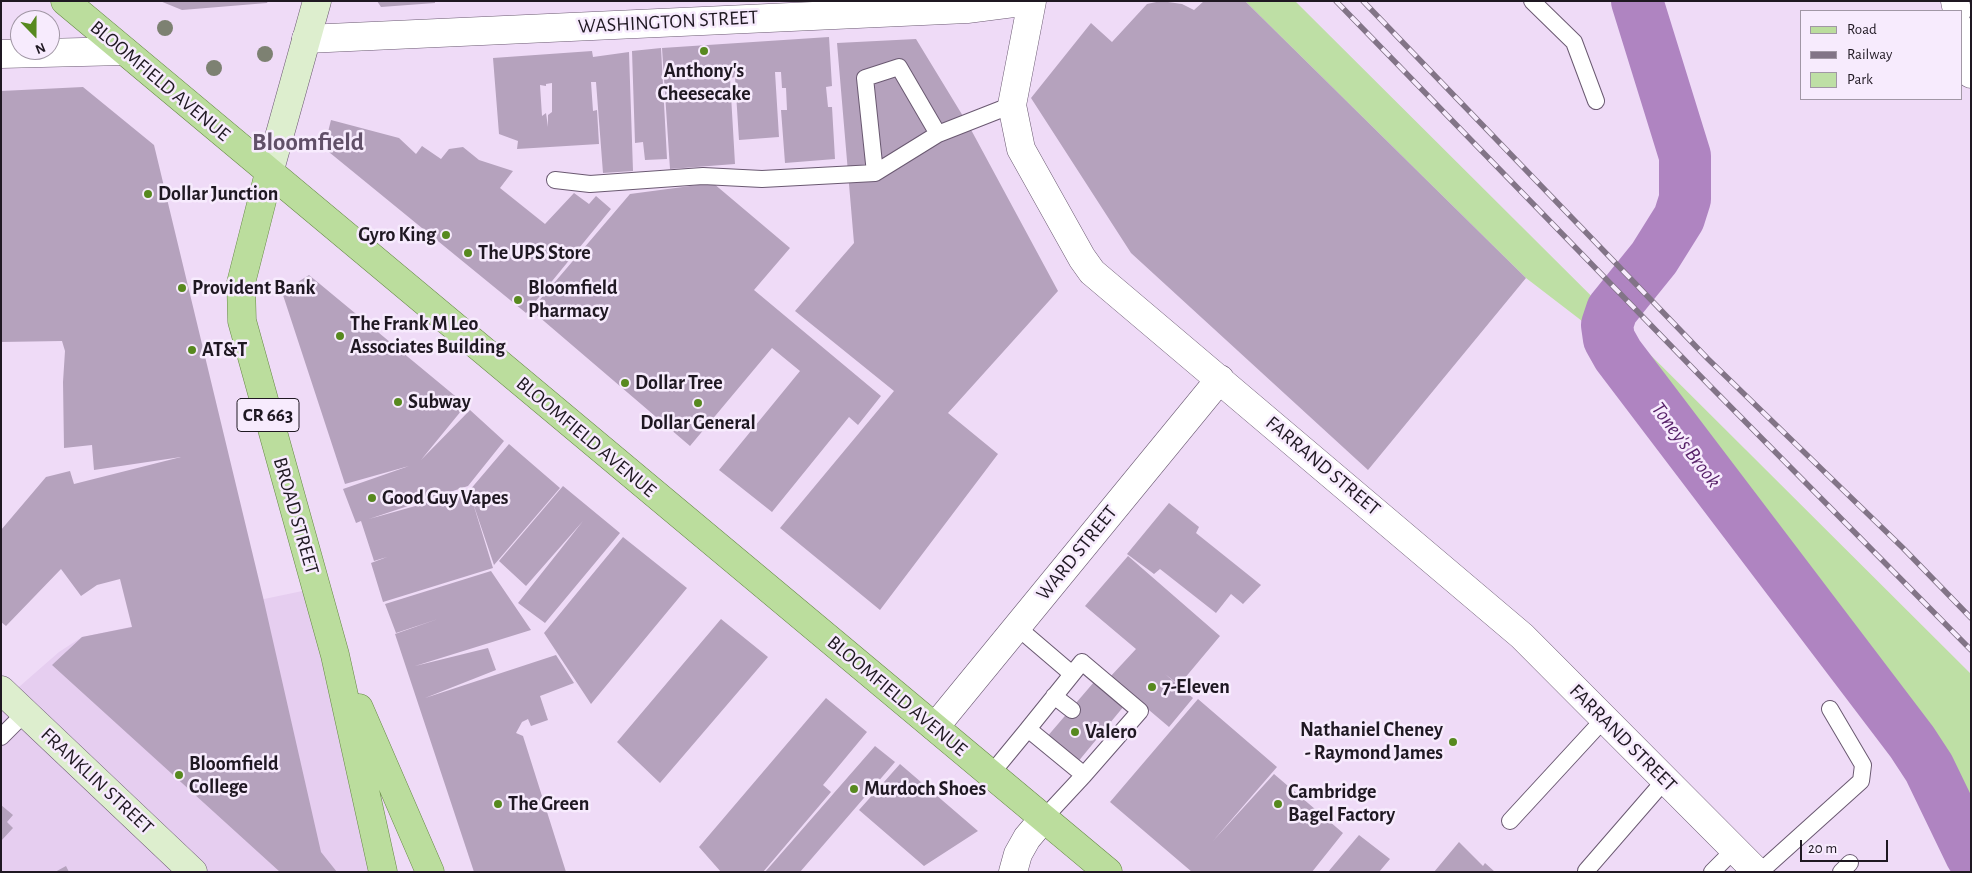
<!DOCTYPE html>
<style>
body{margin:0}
#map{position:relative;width:1972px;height:873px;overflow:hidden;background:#efdbf7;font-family:"Alegreya Sans",sans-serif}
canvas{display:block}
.frame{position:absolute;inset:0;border:2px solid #1f1822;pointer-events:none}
.legend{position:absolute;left:1800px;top:10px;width:162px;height:90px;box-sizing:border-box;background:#f7ebfd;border:1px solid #a197a5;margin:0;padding:6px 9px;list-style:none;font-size:15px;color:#1f1822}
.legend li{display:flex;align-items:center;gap:10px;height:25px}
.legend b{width:25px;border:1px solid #a197a5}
.north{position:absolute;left:10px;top:10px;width:50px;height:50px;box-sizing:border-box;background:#f7ebfd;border:1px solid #a197a5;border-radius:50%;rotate:158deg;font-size:14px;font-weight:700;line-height:20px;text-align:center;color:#1f1822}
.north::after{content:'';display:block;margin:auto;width:18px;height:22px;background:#57891f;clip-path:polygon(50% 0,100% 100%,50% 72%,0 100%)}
.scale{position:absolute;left:1800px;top:840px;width:88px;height:22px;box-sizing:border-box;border:2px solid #1f1822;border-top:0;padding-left:6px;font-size:15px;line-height:18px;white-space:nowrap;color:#1f1822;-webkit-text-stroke:4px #f7ebfd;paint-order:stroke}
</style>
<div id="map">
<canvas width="1972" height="873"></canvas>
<div class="frame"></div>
<ul class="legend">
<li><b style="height:6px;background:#bbdd9d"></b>Road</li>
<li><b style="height:6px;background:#827487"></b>Railway</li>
<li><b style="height:14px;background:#bedfa5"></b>Park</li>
</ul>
<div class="north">N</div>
<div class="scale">20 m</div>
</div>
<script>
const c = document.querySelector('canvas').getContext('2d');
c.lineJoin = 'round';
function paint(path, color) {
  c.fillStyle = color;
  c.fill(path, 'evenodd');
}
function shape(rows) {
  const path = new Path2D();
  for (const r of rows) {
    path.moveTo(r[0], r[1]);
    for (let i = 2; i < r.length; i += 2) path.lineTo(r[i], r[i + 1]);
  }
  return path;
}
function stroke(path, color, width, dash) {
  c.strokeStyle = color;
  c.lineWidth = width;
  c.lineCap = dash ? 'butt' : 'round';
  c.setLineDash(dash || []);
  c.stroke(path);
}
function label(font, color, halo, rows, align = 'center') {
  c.font = font + ' "Alegreya Sans",sans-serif';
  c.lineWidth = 5;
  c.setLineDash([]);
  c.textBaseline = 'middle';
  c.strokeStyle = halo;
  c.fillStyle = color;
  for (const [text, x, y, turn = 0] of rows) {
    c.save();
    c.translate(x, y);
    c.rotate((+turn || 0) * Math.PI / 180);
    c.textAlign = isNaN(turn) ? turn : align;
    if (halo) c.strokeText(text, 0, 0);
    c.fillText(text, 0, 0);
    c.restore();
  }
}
paint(shape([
 [312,589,377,872,1,872,1,698,4,700,59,652,82,637]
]), '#e6cef0');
paint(shape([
 [1245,1,1295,1,1971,674,1971,872,1916,761,1862,693,1582,321,1526,278]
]), '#bedfa5');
stroke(shape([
 [1637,1,1685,156,1685,199,1679,218,1654,258,1612,310,1607,325,1609,339,1618,355,1912,742,1929,768,1971,855]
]), '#af84c1', 52);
paint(shape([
 [160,1,268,1,267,3,182,10],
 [377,1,435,1,435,3,381,7],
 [1161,1,1182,4,1194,10,1204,1,1245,1,1526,278,1368,470,1131,253,1031,98,1091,23,1112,42,1147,4],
 [829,37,832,86,826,87,828,107,832,107,835,159,785,163,781,110,787,110,786,88,782,88,781,72,775,72,779,137,739,140,735,77,730,78,735,164,670,169,662,48],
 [916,39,969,126,1058,291,948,413,998,454,880,610,780,528,894,391,795,311,854,243,837,43],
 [661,48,667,159,645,160,643,142,635,143,632,51],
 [592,51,593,57,629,52,633,171,603,173,596,82,591,82,593,111,597,110,599,144,517,149,518,141,499,134,493,58],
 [552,83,552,112,548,115,548,127,546,113,542,116,540,85,546,86,546,84],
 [83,87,154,145,263,597,321,852,337,872,280,872,52,665,82,637,132,627,120,579,97,585,81,596,61,569,6,626,1,622,1,530,46,477,70,471,74,484,181,457,94,470,92,445,64,448,63,382,65,351,62,341,1,342,1,91],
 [331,120,399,138,416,154,422,146,441,159,449,149,463,147,479,160,513,171,500,188,545,224,574,193,589,204,596,196,611,209,526,313,324,148],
 [713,183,790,248,754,290,881,396,858,425,849,417,772,512,719,470,800,371,772,348,690,446,531,310,630,194],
 [309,275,466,405,421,460,470,410,504,441,468,486,369,519,469,491,509,444,560,488,494,565,472,500,493,568,383,602,371,563,387,557,374,561,361,521,356,523,343,489,409,466,345,484,282,292],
 [563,486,620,533,545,623,518,603,583,521,526,586,499,561],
 [1169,503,1199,527,1196,533,1261,585,1243,604,1231,594,1216,613,1160,569,1154,574,1127,554],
 [623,537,687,588,591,704,544,633],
 [1128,556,1220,636,1179,685,1165,674,1193,698,1169,727,1110,677,1136,649,1085,606],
 [491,571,531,630,415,666,488,648,496,670,425,698,556,655,574,683,540,696,548,720,531,726,528,719,522,722,516,733,523,736,566,872,474,872,395,634,438,619,396,633,385,604],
 [721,619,768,657,660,783,617,742],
 [1094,682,1124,706,1077,763,1046,738],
 [826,698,867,732,823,785,831,792,763,872,721,872,699,847],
 [1198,699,1277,767,1213,841,1274,774,1343,833,1312,872,1192,872,1110,802],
 [875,746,895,762,800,872,765,872],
 [900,764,978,831,924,866,859,810],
 [1,805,13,815,7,822,13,828,1,841],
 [1359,835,1390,859,1379,872,1328,872],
 [1459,842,1483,866,1485,863,1495,872,1434,872],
 [66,866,69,872,55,872]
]), '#b5a2bd');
const lane = shape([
 [1532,1,1574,42,1596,101],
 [938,134,899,67,865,78,875,173,938,134,1012,105],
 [555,180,590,184,703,176,762,179,875,173],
 [1017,627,1072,674],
 [1082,662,1140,711,1084,775,1028,729,1082,662],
 [1054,696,1072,710],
 [1,737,25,713],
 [991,774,1028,729],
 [1044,818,1084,775],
 [1510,821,1604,719],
 [1586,871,1665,780],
 [1712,872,1735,849],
 [1760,872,1861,781,1863,765,1830,709],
 [1841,872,1850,863]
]);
const street = shape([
 [1032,1,1012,105,1021,149,1082,258,1092,272,1522,636,1757,872],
 [1955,1,1957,11],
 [1961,29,1971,74],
 [306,39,967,9,1029,1],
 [1,54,124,51],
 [935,727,1220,379],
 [1013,872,1018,854,1027,838,1044,818]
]);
const secondary = shape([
 [269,173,317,1],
 [1,690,193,872]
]);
const primary = shape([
 [65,1,1108,872],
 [269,173,241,283,242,321,335,655,383,872],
 [359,708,430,872]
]);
stroke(lane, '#6a5971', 18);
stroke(street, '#6a5971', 29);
stroke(secondary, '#6a5971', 29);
stroke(primary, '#678947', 29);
stroke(lane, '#fff', 16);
stroke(street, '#fff', 28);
stroke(secondary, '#ddeece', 28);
stroke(primary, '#bbdd9d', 28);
const rail = shape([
 [1336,1,1710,386,1971,650],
 [1363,1,1708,359,1903,548,1971,618]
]);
stroke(rail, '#827487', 5.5);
stroke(rail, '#f7ebfd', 4, [11]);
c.fillStyle = '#7d8172';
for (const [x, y] of [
 [165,28],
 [265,54],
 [214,68]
]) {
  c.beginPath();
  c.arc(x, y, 8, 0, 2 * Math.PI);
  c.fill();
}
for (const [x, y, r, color] of [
 [704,51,5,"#57891f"],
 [148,194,5,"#57891f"],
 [446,235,5,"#57891f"],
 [468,253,5,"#57891f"],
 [182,288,5,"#57891f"],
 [518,300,5,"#57891f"],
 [340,336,5,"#57891f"],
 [192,350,5,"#57891f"],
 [625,383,5,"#57891f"],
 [398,402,5,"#57891f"],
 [698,403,5,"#57891f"],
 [372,498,5,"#57891f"],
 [1152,687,5,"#57891f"],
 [1075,732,5,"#57891f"],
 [1453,742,5,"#57891f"],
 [179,775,5,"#57891f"],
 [854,789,5,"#57891f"],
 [498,804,5,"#57891f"],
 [1278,804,5,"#57891f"]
]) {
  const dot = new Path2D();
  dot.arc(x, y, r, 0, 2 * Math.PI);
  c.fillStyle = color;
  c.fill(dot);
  stroke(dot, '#f7ebfd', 2);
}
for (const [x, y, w] of [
 [268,415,62]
]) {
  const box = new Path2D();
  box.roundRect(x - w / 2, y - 16.5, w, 33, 4);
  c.fillStyle = '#f7ebfd';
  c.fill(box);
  stroke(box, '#1f1822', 1);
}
label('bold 19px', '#1f1822', null, [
 ["CR 663",268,415]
]);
label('20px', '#1f1822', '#f7ebfd', [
 ["WASHINGTON STREET",668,22,-3],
 ["BLOOMFIELD AVENUE",160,81,40],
 ["BLOOMFIELD AVENUE",586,437,40],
 ["FARRAND STREET",1323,466,40],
 ["BROAD STREET",296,516,74],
 ["WARD STREET",1077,553,-51],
 ["BLOOMFIELD AVENUE",897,696,40],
 ["FARRAND STREET",1623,738,45],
 ["FRANKLIN STREET",97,781,43]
]);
label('bold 20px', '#1f1822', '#f7ebfd', [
 ["Anthony's",704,71,"center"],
 ["Cheesecake",704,94,"center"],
 ["Dollar Junction",158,194],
 ["Gyro King",436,235,"right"],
 ["The UPS Store",478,253],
 ["Provident Bank",192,288],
 ["Bloomfield",528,288],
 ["Pharmacy",528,311],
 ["The Frank M Leo",350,324],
 ["Associates Building",350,347],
 ["AT&T",202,350],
 ["Dollar Tree",635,383],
 ["Subway",408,402],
 ["Dollar General",698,423,"center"],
 ["Good Guy Vapes",382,498],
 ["7-Eleven",1162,687],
 ["Nathaniel Cheney",1443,730,"right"],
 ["- Raymond James",1443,753,"right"],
 ["Valero",1085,732],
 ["Bloomfield",189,764],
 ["College",189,787],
 ["Murdoch Shoes",864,789],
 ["Cambridge",1288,792],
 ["Bagel Factory",1288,815],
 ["The Green",508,804]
], 'left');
label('italic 21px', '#561f68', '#f7ebfd', [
 ["Toney's Brook",1686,445,53]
]);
label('bold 25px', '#615068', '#f7ebfd', [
 ["Bloomfield",308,142]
]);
</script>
